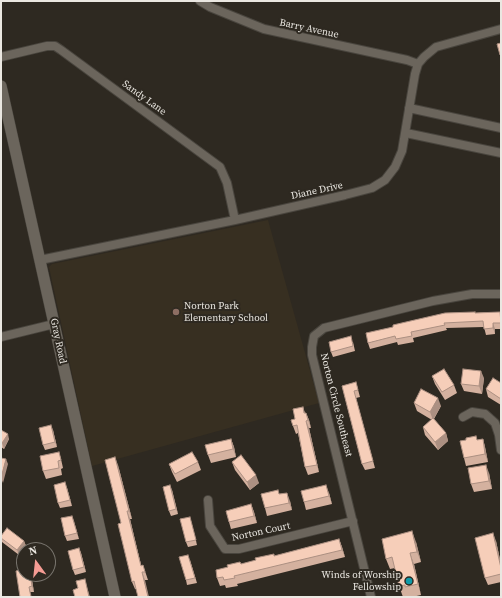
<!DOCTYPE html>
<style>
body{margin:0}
#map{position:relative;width:502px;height:598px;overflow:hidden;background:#2e2921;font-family:"Source Serif 4",serif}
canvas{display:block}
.frame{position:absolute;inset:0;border:2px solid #eae7e1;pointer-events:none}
.north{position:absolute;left:16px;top:542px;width:40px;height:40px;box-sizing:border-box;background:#2e2921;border:1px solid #79756e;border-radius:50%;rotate:345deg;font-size:11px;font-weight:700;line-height:16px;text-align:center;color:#eae7e1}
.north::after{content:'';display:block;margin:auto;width:14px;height:18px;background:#f59c94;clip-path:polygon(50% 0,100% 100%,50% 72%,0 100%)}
</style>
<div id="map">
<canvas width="502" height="598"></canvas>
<div class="frame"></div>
<div class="north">N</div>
</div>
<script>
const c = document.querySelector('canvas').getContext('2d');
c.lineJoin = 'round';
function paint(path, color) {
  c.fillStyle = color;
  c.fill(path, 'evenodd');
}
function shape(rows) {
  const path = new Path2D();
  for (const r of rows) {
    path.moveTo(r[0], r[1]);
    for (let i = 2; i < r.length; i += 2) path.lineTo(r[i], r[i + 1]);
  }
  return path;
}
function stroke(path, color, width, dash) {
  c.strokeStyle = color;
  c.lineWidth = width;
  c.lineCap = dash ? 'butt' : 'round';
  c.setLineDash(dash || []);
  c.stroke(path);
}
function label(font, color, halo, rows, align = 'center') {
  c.font = font + ' "Source Serif 4",serif';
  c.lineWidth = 4;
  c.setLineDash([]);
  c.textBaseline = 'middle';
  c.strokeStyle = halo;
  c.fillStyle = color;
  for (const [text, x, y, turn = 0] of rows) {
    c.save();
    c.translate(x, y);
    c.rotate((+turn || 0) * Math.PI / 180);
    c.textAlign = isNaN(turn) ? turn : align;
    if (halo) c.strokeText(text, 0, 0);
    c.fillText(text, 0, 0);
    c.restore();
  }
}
paint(shape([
 [268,220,319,403,92,466,49,267,52,264]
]), '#372f21');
const street = shape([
 [200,1,210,7,264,29,407,60,418,64],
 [1,57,47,46,55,46,61,50,220,167,227,183,235,220],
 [409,108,501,128],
 [406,133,501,153],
 [40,260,235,220,345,195,372,188,385,180,395,167,402,151,415,74,418,64,424,57,436,47,501,29],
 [1,337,54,324],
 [463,417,472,412,485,414,495,423,499,435,501,450],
 [208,500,210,526,225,549,239,549,353,521],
 [371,597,312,355,312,347,314,336,324,328,433,301,472,294,501,294]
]);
const secondary = shape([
 [1,86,115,597]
]);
stroke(street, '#49453e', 10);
stroke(secondary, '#49453e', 12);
stroke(street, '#6b655c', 8);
stroke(secondary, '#6b655c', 11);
paint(shape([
 [475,312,475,313,500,312,501,314,501,329,495,329,495,334,486,335,484,327,446,328,447,330,413,338,414,342,398,345,397,342,370,349,368,343],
 [353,342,355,351,333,357,331,352],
 [432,376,454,385,457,393,445,400,435,384],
 [484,378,482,394,464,391,461,384],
 [356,382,360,397,356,398,375,468,365,470,362,464,342,386],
 [501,383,501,405,488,397,486,389],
 [414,403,441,406,434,419,446,433,448,441,438,450,425,435,423,427,432,420,417,411],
 [303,407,305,413,306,413,309,420,311,428,309,428,319,472,308,475,305,467,298,433,296,434,293,426,295,419],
 [1,430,9,439,4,449,1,447],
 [53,430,57,447,45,450,43,445],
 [231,439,234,447,236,457,211,463,208,455],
 [483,439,485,447,488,462,466,466,464,458,477,440],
 [59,452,61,459,63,468,61,469,62,475,46,479,43,471],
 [198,462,201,470,177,482,172,472,169,464],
 [232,462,259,483,250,490,235,470],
 [118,465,132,519,130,519,141,565,143,565,148,580,145,580,136,589,135,589,132,582],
 [489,473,492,489,474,492,471,484],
 [67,488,72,506,60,508,58,503],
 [172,490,178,514,171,516,169,511],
 [329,493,332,504,306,510,304,502],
 [290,501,292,510,267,516,265,508],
 [251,504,254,512,257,523,231,529,229,522],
 [72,516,79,539,67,541,65,536],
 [191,522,197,545,188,547,186,542],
 [1,536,24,541,26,546,19,555,2,542,1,539],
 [339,539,342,547,345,557,237,584,238,586,226,588,225,585,220,586,217,578,241,564,274,556],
 [496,541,501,564,501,582,488,585,485,578],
 [416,542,421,562,414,564,421,595,412,597,409,597,408,596,403,597,399,586,395,568,390,569,386,559],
 [79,548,81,553,86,572,75,575,73,570],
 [190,560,197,583,187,585,186,580],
 [24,574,31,574,34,592,30,592,32,597]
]), '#d4b19f');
paint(shape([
 [493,323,495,329,495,334,493,328],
 [481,371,484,378,482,394,479,386],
 [438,398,441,406,433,420,430,412],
 [306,413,309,420,311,428,308,420],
 [306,421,309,428,319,472,317,465],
 [51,425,53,430,57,447,55,442],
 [446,433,448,441,438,450,435,442],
 [8,434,9,439,4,449,2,443],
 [231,439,234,447,236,457,233,449],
 [483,439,485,447,488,462,485,454],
 [115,457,118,465,132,519,129,511],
 [6,459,8,464,3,483,1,478],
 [486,465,489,473,492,489,489,481],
 [256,475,259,483,250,490,247,482],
 [65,482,67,488,72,506,70,500],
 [170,485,172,490,178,514,176,509],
 [326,485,329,493,332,504,329,496],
 [287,493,290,501,292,510,289,503],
 [251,504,254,512,257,523,254,516],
 [127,511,130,519,143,573,141,566],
 [72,516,74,521,79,539,77,533],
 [190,517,191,522,197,545,196,540],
 [412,531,416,542,421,562,417,552],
 [493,533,496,541,501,564,501,568],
 [339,539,342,547,345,557,342,550],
 [24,541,26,546,19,555,17,550],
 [79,548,81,553,86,572,84,567],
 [410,553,414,564,421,595,418,584],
 [142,572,145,580,149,597,148,597],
 [30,574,31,574,34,592,32,586],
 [85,579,87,587,90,597,89,597]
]), '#ac9082');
const building = shape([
 [501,43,501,54,500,55,497,44,501,43],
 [475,312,475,313,500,312,501,323,493,323,493,328,484,329,483,321,444,323,445,325,411,332,412,336,396,339,395,336,368,343,366,333,393,327,393,325,445,313,475,312],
 [351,336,353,346,331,352,329,342,351,336],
 [444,369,454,385,442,392,432,376,444,369],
 [463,369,481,371,479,386,461,384,463,369],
 [493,378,501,383,501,399,486,389,493,378],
 [356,382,358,390,354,391,373,461,362,464,342,386,356,382],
 [421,389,438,398,430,412,414,403,421,389],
 [303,407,304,413,306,413,308,420,306,421,317,465,305,467,297,425,293,426,291,420,295,419,293,409,303,407],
 [433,418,446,433,435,442,423,427,433,418],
 [51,425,55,442,43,445,39,428,51,425],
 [1,430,8,434,2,443,1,443,1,430],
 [476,436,477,440,483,439,485,454,464,458,460,441,466,440,466,438,476,436],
 [231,439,233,449,208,455,205,445,231,439],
 [59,452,61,460,58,461,59,468,43,471,40,456,59,452],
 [192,452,198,462,175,474,169,464,192,452],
 [241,455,256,475,247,482,232,462,241,455],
 [115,457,129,511,127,511,141,566,143,565,145,572,142,572,148,597,138,597,134,581,132,582,118,524,121,523,105,460,115,457],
 [1,458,6,459,1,478,1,458],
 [486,465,489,481,471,484,468,468,486,465],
 [65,482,70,500,58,503,54,485,65,482],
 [170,485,176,509,169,511,163,487,170,485],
 [326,485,329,496,304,502,301,491,326,485],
 [278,490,279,494,287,493,289,503,265,508,261,494,278,490],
 [251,504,254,516,229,522,226,511,251,504],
 [72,516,77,533,65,536,61,518,72,516],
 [190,517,196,540,186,542,180,519,190,517],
 [7,528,24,541,17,550,1,538,1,536,7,528],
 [412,531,417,552,410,553,418,584,405,587,405,585,399,586,392,557,386,559,382,539,412,531],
 [493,533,501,568,501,574,485,578,475,538,493,533],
 [339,539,342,550,234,576,235,578,224,580,223,577,217,578,216,570,228,567,227,565,240,562,241,564,256,560,255,558,274,554,274,556,339,539],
 [79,548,84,567,73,570,68,551,79,548],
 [188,555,195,578,186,580,179,557,188,555],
 [24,569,24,574,30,574,32,586,29,587,31,597,20,597,16,571,24,569],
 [85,579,89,597,75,597,73,590,78,588,76,581,85,579]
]);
paint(building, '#f6ceb9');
stroke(building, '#ac9082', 1);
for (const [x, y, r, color] of [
 [176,312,4,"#8d6e63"],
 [409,581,4,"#0f9aa8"]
]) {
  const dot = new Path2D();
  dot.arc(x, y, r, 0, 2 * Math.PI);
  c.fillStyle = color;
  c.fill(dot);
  stroke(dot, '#2e2921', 1.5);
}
label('10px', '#eae7e1', '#2e2921', [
 ["Barry Avenue",309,29,12],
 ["Sandy Lane",144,98,36],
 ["Diane Drive",317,191,-12],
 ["Gray Road",58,341,78],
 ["Norton Circle Southeast",336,405,76],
 ["Norton Court",261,532,-12]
]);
label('10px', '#eae7e1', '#2e2921', [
 ["Norton Park",184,306],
 ["Elementary School",184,318],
 ["Winds of Worship",401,575,"right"],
 ["Fellowship",401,587,"right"]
], 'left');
</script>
